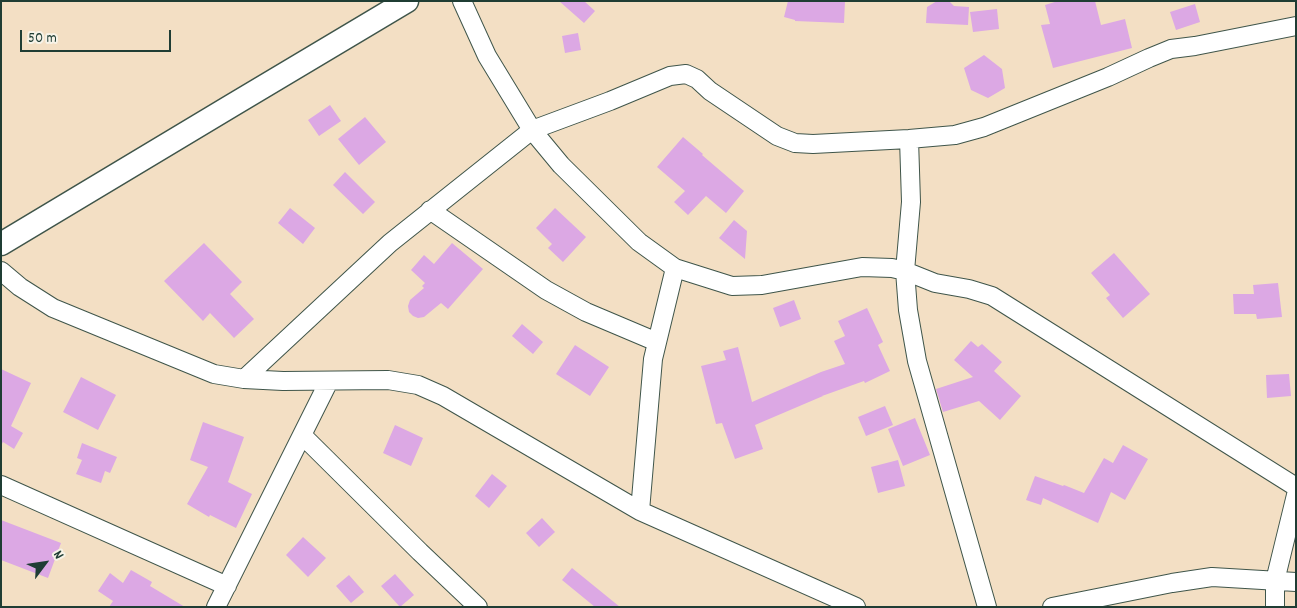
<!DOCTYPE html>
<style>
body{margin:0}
#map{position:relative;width:1297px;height:608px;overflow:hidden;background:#f3dfc4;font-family:Dekko,sans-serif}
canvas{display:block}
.frame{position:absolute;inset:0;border:2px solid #1f3d34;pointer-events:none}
.north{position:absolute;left:20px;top:538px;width:50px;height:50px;-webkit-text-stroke:4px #f7f3e8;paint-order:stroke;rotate:59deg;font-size:14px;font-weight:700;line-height:20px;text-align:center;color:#1f3d34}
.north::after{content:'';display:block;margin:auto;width:18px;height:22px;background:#1f3d34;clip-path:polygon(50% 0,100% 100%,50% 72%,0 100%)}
.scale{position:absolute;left:20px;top:30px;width:151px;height:22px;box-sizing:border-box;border:2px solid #1f3d34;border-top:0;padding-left:6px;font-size:15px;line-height:18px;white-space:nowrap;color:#1f3d34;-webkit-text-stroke:4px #f7f3e8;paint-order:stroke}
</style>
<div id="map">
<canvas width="1297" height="608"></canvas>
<div class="frame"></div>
<div class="north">N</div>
<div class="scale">50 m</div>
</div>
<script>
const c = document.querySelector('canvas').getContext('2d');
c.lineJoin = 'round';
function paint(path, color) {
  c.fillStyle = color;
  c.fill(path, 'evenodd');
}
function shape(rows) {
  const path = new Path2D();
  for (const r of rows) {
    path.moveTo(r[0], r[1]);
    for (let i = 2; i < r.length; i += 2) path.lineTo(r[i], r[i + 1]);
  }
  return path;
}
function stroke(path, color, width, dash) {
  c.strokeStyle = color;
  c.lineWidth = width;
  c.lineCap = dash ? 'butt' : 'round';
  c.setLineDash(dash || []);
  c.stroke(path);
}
paint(shape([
 [559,1,584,1,595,11,584,23],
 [788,1,845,1,844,23,795,21,795,20,784,17],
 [937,1,949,1,954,6,969,7,968,25,926,23,927,7],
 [1058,1,1095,1,1101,25,1125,19,1132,48,1053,68,1041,25,1050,24,1045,5],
 [1195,4,1200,22,1176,30,1170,12],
 [997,9,999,29,973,32,970,12],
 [578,33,581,50,565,53,562,36],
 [984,55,1002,69,1005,88,988,98,971,90,964,68],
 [330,105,341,121,319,136,308,120],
 [365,117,386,142,359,165,338,139],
 [683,137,703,154,702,155,744,191,726,213,706,196,688,215,674,202,685,191,657,167],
 [345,172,375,202,363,214,333,185],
 [290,208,315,228,303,244,278,223],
 [555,208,586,237,563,262,548,248,552,244,536,228],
 [734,220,747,231,745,259,719,238],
 [204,243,242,282,230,294,254,319,234,338,210,313,203,321,164,281],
 [452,243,483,269,448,309,441,303,424,317,418,318,413,316,409,312,408,306,410,300,424,288,422,286,425,283,411,270,424,255,434,264],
 [1114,253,1150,294,1123,318,1106,298,1110,295,1091,273],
 [1278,283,1282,317,1257,319,1256,314,1234,314,1233,294,1254,294,1253,285],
 [794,300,801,319,780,327,773,308],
 [867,308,883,342,878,345,890,371,865,383,864,381,822,396,823,396,755,425,763,449,735,459,722,423,716,424,701,366,726,360,723,351,738,347,752,402,821,372,845,364,834,341,845,336,838,321],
 [522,324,543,342,533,354,512,336],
 [971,341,978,347,982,344,1002,362,994,371,1021,396,1000,420,979,401,943,412,936,389,973,377,954,360],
 [575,345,609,367,590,396,556,374],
 [1,369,31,383,11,426,23,433,14,449,3,442,1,446],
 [1289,374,1291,396,1267,398,1266,375],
 [81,377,116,395,98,430,63,412],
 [885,406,893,425,866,436,858,417],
 [915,418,930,455,903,466,888,429],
 [203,422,244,437,228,482,252,494,236,528,210,515,209,517,187,504,208,467,190,460],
 [395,425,423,438,411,466,383,453],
 [82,443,117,457,110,473,105,471,101,483,76,474,82,460,77,458],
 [1123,445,1148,459,1125,500,1111,492,1098,523,1043,498,1041,505,1026,500,1035,476,1063,486,1064,485,1084,493,1104,458,1113,463],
 [898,460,905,486,878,493,871,467],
 [492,474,507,486,489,508,475,496],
 [542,518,555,532,539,547,526,533],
 [1,520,61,543,48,578,1,560],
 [303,537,326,558,308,577,286,555],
 [572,568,620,607,595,607,562,580],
 [131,570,152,582,150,586,185,607,109,607,113,601,98,591,110,573,123,583],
 [395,574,414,595,400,607,381,586],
 [349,575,364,592,351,603,336,586]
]), '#dca8e4');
const minor = shape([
 [462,1,487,56,532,130,561,165,639,242,675,268,732,286,762,285,862,267,892,268,905,271,935,283,969,289,992,296,1296,487],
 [909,139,911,202,905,271,908,310,917,361,987,607],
 [430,210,546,290,586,312,657,342],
 [1,271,20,287,53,308,214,374,244,379,283,381,388,380,418,385,443,396,640,511,856,607],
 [244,379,390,243,532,130,610,101,670,76,686,74,697,79,710,91,777,136,795,143,813,144,909,139,955,135,984,127,1108,77,1149,58,1171,49,1195,46,1296,26],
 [302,435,420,552,478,607],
 [1,485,227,586],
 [640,511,653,359,675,268],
 [216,607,329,381],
 [1052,607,1172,583,1212,577,1296,582],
 [1275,607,1275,581,1296,495]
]);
const tertiary = shape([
 [1,244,231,106,407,1]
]);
stroke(minor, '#3f554a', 20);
stroke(tertiary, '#3f554a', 25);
stroke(minor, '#fff', 18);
stroke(tertiary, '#fff', 22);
</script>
